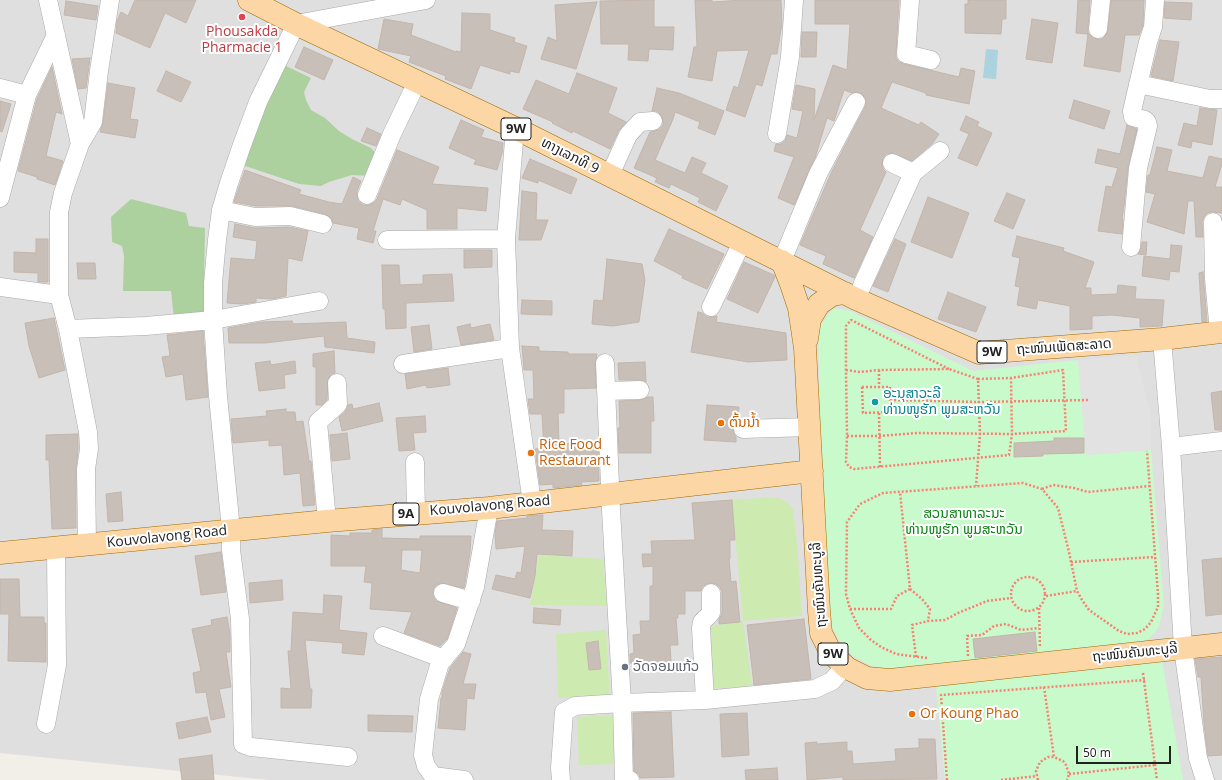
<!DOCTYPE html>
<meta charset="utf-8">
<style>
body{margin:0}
#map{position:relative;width:1222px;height:780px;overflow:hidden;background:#f2efe9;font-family:"Open Sans",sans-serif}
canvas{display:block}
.scale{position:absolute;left:1076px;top:746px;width:95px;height:18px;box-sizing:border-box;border:2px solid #222;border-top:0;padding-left:5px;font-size:12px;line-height:14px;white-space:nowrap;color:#222;-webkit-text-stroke:3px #fff;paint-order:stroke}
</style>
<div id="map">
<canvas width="1222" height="780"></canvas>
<div class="scale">50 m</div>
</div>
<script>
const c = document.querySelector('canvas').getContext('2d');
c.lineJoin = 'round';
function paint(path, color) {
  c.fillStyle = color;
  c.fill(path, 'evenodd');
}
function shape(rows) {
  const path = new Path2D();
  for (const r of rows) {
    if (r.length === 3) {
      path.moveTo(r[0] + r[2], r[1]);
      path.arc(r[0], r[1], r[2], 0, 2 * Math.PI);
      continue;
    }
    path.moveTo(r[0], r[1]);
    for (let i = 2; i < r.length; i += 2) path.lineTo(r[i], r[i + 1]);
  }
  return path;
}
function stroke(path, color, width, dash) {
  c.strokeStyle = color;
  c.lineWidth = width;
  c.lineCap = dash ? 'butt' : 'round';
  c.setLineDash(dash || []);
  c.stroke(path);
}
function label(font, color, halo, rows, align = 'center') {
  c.font = font + ' "Open Sans","Noto Sans Lao",sans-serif';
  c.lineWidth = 4;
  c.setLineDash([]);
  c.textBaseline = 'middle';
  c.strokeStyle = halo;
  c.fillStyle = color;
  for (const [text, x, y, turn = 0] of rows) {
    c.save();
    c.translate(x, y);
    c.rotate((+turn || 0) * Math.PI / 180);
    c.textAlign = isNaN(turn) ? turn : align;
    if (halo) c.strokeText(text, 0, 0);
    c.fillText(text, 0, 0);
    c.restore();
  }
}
paint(shape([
 [0,0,1222,0,1222,780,269,780,0,753]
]), '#e0dfdf');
paint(shape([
 [776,497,787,502,793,509,797,543,802,616,743,621,752,686,712,689,704,627,743,621,732,500],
 [539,555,603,559,607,606,530,605],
 [606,630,610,696,558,698,556,634],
 [598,641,589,670,586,643],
 [617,715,619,764,579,765,577,717]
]), '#cdebb0');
paint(shape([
 [284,65,311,78,304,92,306,100,311,110,325,118,339,131,352,139,371,148,377,155,370,176,352,175,329,182,321,186,299,184,245,166,247,151,270,94],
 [131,199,186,213,189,226,205,228,204,283,206,299,204,313,174,319,171,291,123,291,124,256,122,246,112,242,111,217]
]), '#add19e');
paint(shape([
 [833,308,848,310,973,371,1078,360,1086,455,1151,450,1164,605,1159,626,1155,632,1149,639,1135,643,891,670,869,665,853,656,840,642,830,624,824,585,818,329],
 [1162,660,1183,780,945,780,936,685]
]), '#c8facc');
paint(shape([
 [1136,355,1151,414,1151,450,1086,455,1078,360]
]), '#e2e2e2');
paint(shape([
 [986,49,998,50,996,79,983,78]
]), '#aad3df');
const building = shape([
 [135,0,196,0,186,23,165,13,150,48,116,33,117,21,121,12,128,16,135,0],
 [654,0,654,27,674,27,673,50,649,49,648,61,628,60,629,44,601,44,600,1,654,0],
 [695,0,712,0,712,2,743,0,781,0,782,23,777,54,771,54,762,86,756,84,745,117,726,110,734,86,738,88,749,50,717,51,712,81,688,77,694,47,697,47,695,0],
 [815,0,899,0,896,53,896,58,899,62,904,64,959,77,961,68,975,71,969,104,926,95,926,93,892,82,881,108,919,125,921,122,939,134,932,144,912,161,892,153,886,154,883,158,882,164,883,169,886,172,860,230,873,237,854,278,823,264,826,256,800,245,832,171,865,107,866,101,865,97,861,93,856,92,852,93,844,90,834,121,827,118,815,158,794,205,778,198,794,157,774,151,776,144,781,144,785,141,787,135,797,138,803,111,792,109,796,85,815,89,814,120,833,65,847,70,850,24,815,24,815,0],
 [968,0,1006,0,1006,19,1002,19,1001,34,965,33,965,4,968,4,968,0],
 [1078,0,1090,0,1088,28,1088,33,1092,37,1097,39,1102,39,1106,35,1108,30,1111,0,1144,0,1143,25,1139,35,1125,35,1120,72,1084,66,1088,34,1076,33,1078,0],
 [66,1,98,6,96,20,64,15,66,1],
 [597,2,576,69,541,59,548,37,557,41,555,5,597,2],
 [1165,2,1192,3,1191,20,1164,18,1165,2],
 [462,13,490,14,490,30,515,38,514,42,527,46,519,73,510,71,510,74,480,65,471,89,445,79,446,76,409,62,411,56,378,49,384,19,413,24,411,35,456,52,456,51,461,52,462,13],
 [1032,19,1058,23,1052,63,1026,59,1032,19],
 [802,32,817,32,816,57,801,57,802,32],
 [1160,40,1179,42,1173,81,1151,76,1160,40],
 [304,47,333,60,324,80,295,67,304,47],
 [90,58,86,88,78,89,72,59,90,58],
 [52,67,62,114,56,112,46,156,63,161,55,185,37,179,37,177,18,171,37,99,52,67],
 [166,71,191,82,181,102,157,91,166,71],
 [577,73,617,88,608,113,626,122,619,130,610,149,573,131,572,133,552,123,553,122,523,109,536,80,569,94,577,73],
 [108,83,135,88,130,119,138,120,135,138,100,132,103,123,108,83],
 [657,88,679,93,724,111,715,135,698,128,700,122,675,112,673,119,655,160,685,173,692,157,706,163,701,173,728,186,716,211,698,202,700,198,671,184,669,188,655,182,657,178,634,168,650,132,659,130,663,125,663,120,661,115,657,111,652,111,657,88],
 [1074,100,1110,111,1104,129,1069,118,1074,100],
 [0,101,11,104,2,132,0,131,0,101],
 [1200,108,1217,110,1212,145,1192,141,1191,148,1178,145,1184,123,1197,126,1200,108],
 [966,116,979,122,977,126,992,133,977,166,958,158,969,134,960,130,966,116],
 [461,120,484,130,481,137,503,143,502,153,497,170,474,164,476,160,449,148,461,120],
 [1127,125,1137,129,1128,167,1124,206,1122,219,1123,219,1122,234,1098,231,1106,186,1112,187,1118,168,1095,163,1098,149,1120,154,1127,125],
 [367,128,381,134,376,146,361,141,367,128],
 [1157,147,1172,150,1167,171,1203,178,1209,156,1222,159,1222,164,1215,187,1222,187,1222,213,1212,212,1207,213,1204,217,1202,222,1203,237,1196,237,1194,201,1188,201,1184,234,1147,222,1155,194,1146,192,1148,175,1150,175,1157,147],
 [397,150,439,167,432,184,488,188,486,211,457,208,457,229,427,229,427,210,402,199,400,205,383,199,373,231,376,231,373,243,357,239,359,228,333,223,330,217,325,214,292,206,256,206,234,202,245,170,301,190,299,194,329,202,342,204,353,177,361,181,357,191,357,196,358,201,363,205,369,205,374,203,377,199,397,150],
 [530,159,577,179,571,194,538,180,538,183,522,178,530,159],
 [522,191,537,193,536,220,548,220,541,240,519,240,522,191],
 [1007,193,1025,200,1013,229,994,221,1007,193],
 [928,197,969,213,952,258,911,242,928,197],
 [235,224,255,228,289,227,308,231,302,261,288,258,286,296,272,299,256,298,256,302,242,304,227,303,231,258,255,260,257,241,233,237,235,224],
 [669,229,724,254,707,289,682,278,683,276,654,261,669,229],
 [1017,236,1064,248,1063,251,1094,262,1085,288,1091,288,1091,295,1117,294,1118,285,1136,287,1135,299,1164,300,1162,326,1140,327,1140,318,1112,315,1092,316,1092,329,1070,330,1070,306,1038,300,1036,309,1017,305,1020,287,1015,286,1020,258,1012,256,1017,236],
 [36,239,48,239,48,282,38,282,38,273,14,272,14,252,36,253,36,239],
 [895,239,906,244,888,292,873,286,895,239],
 [1142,242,1147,242,1146,255,1138,254,1141,248,1142,242],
 [1171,245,1182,246,1179,272,1170,271,1169,280,1142,276,1144,256,1170,259,1171,245],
 [464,250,492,250,492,267,464,268,464,250],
 [607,259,642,264,645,280,639,322,613,326,592,324,594,300,603,301,607,259],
 [744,262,774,275,775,277,758,313,727,299,744,262],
 [77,263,95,263,96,279,78,279,77,263],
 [382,265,399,265,400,285,423,284,423,275,452,274,454,301,406,303,406,328,386,329,385,309,383,309,382,265],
 [1203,272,1207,321,1202,322,1199,273,1203,272],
 [948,292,986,307,976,332,938,319,948,292],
 [522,300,552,301,552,315,521,314,522,300],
 [698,312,702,313,707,317,712,317,717,316,716,322,786,333,787,360,748,362,691,352,698,312],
 [54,318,65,370,39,378,29,346,25,323,54,318],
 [292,321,293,324,346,322,347,338,375,342,374,353,325,347,324,336,265,343,229,343,228,328,262,322,292,321],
 [470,324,471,328,490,324,494,340,461,345,457,327,470,324],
 [429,325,432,349,414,352,411,327,429,325],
 [203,331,208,397,186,400,183,374,166,377,162,357,170,356,167,335,203,331],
 [522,346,539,347,539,351,568,352,568,354,597,354,595,363,596,388,564,389,564,413,558,413,559,444,577,443,577,448,598,446,599,481,581,482,582,485,553,488,553,484,540,485,535,449,544,448,542,414,530,414,528,399,534,399,533,370,524,370,522,346],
 [334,351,335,373,331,374,328,379,327,400,322,405,316,405,316,367,313,367,313,354,334,351],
 [270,361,271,365,295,361,296,373,284,375,285,388,259,391,255,363,270,361],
 [645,362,646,382,640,380,619,380,618,363,645,362],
 [448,368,450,385,427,388,426,385,407,389,405,374,448,368],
 [1222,391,1222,430,1215,430,1211,393,1222,391],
 [648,397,653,397,654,421,651,421,651,453,619,453,618,428,620,428,619,401,640,400,648,397],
 [379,403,383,421,342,431,339,417,345,412,348,405,352,404,353,409,379,403],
 [707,405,739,407,738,420,734,424,733,429,734,434,736,437,736,442,704,440,707,405],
 [286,409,286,412,295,412,296,422,303,421,309,461,311,461,315,505,303,506,300,473,284,475,282,445,269,446,269,440,233,443,231,419,267,416,266,411,286,409],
 [425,416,426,432,413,433,415,450,399,451,396,418,425,416],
 [347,433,350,459,332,461,330,435,347,433],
 [78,434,78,449,76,469,76,528,52,529,49,460,46,460,46,435,78,434],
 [1054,438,1084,438,1084,453,1043,454,1043,456,1014,457,1014,443,1054,441,1054,438],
 [121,492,123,521,108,522,106,494,121,492],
 [732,500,735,540,730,540,730,559,729,559,731,582,736,581,740,622,719,624,719,620,722,613,722,593,720,587,716,584,711,583,706,584,702,587,701,591,685,591,685,614,678,614,678,618,676,618,678,645,670,645,671,661,661,662,661,669,651,670,651,663,630,663,630,654,634,653,633,635,641,634,640,621,650,621,650,586,653,586,653,566,643,567,642,554,652,554,651,541,695,540,692,503,732,500],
 [537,515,543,515,542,530,573,531,572,556,537,554,535,576,530,598,492,589,496,575,515,579,517,572,521,573,525,546,496,549,495,534,497,521,527,518,527,516,537,515],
 [382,529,382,538,420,539,420,536,471,536,470,552,464,588,441,583,436,585,433,590,433,596,436,601,457,608,447,639,440,646,404,633,412,612,370,609,372,583,364,582,366,566,331,566,331,535,350,536,350,533,372,533,372,530,382,529],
 [402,550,422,550,420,573,401,570,402,550],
 [221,552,226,592,201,595,195,556,221,552],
 [1222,558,1222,614,1206,616,1202,560,1222,558],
 [0,579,19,579,20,617,44,617,44,623,46,623,46,662,8,661,9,614,0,614,0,579],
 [282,580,283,600,250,603,249,583,282,580],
 [324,595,342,596,339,630,367,633,364,655,342,653,343,643,305,640,310,689,312,689,311,708,281,708,281,688,291,689,288,651,291,651,293,612,323,614,324,595],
 [534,608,561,610,560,625,533,623,534,608],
 [227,617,230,634,230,652,226,652,231,687,219,689,225,717,211,720,206,692,196,693,193,673,201,671,192,629,212,625,211,620,227,617],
 [804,619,811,679,754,685,747,625,804,619],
 [1035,632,1037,651,975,658,973,639,1035,632],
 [598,641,601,669,589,670,586,643,598,641],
 [463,652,471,654,463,684,476,684,474,699,467,698,465,730,438,728,441,698,442,698,442,692,450,668,463,652],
 [1222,657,1222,755,1208,756,1204,724,1201,677,1198,677,1195,659,1222,657],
 [671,712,674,777,640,778,639,774,634,771,633,713,671,712],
 [747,713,749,755,722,757,720,714,747,713],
 [368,715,413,716,412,732,368,731,368,715],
 [207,717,211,732,179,739,176,723,207,717],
 [919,739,935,739,937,779,843,780,843,777,807,780,805,743,817,742,817,744,847,742,847,751,852,751,853,764,896,761,895,749,919,748,919,739],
 [212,755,214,780,182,780,179,759,212,755],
 [777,768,778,780,746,780,745,770,777,768]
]);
paint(building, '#c7bfb8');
stroke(building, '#c4b6ab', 1);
const minor = shape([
 [48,0,80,144],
 [910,0,906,54,931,60],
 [1098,29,1101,0],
 [1138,84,1210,99,1222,99],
 [0,88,27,95,56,35],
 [515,128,506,239,510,348,532,503],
 [777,134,790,57,794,0],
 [892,163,913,173],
 [610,175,628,135,640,122,653,121],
 [367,195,392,134,417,82],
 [0,198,27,95],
 [221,210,255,217,290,216,323,224],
 [1213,222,1214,279,1219,332],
 [387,240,506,239],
 [1131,247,1138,168,1148,126,1147,122,1145,120,1133,117,1132,111,1148,42,1153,27,1155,0],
 [782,261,818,174,856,102],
 [0,287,59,295],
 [856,299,913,173,940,151],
 [711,307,742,242],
 [68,329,146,326,213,320,319,301],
 [1162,339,1171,447,1183,648,1198,758,1205,780],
 [605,363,611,510,622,703,705,700,815,689,832,681,845,666],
 [403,364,510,348],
 [606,391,640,390],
 [743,429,810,427],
 [1171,447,1222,441],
 [415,462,416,513],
 [327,521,318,422,338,404,337,383],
 [87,544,86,469,89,449,88,432,68,329,59,295,59,212,63,193,80,144,93,122,99,71,110,0],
 [443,593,471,601],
 [383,636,444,659],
 [705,700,701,628,702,622,711,613,711,593],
 [46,724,57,665,56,547],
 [348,757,251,747,243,744,240,619,231,550,231,530,218,396,213,320,213,283,217,240,221,210,229,183,242,145,258,102,296,24,426,0],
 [464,780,433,776,426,766,423,755,429,699,440,663,456,644,475,587,489,508],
 [561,780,560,768,564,712,575,706,622,703,624,780,630,780]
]);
const major = shape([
 [249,0,296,24,515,128,856,299,979,353,1162,339,1222,332],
 [782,261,791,284,799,308,805,348,819,611,821,633,831,653,847,668,867,678,890,680,1222,644],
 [807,339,810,319,819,304,832,295,845,293],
 [0,553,327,521,489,508,812,471]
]);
stroke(minor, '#a9a9a9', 19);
stroke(major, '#a06b00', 23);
stroke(shape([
 [949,369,851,320,846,326,846,370,847,436,846,462,849,467,854,469,1009,455,1012,434,1011,378],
 [846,370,860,372,879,370,949,369,978,379,980,434,976,486],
 [879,370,879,387],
 [862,387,890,387,890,412,863,413,862,387],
 [890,400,979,402,1090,400],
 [879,413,880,467],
 [847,436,879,436,917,433,1012,434,1066,431,1063,370,1011,378,978,379],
 [1042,489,1053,485,1074,488,1088,492,1150,486],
 [1071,562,1155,557],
 [1028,594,17],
 [910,589,922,599,930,609,928,621],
 [1046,596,1077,591],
 [1039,608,1040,648],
 [850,609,891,609,897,596,910,589,900,492],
 [968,656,967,636,982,635,994,626,1006,624,1021,630,1039,628],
 [916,657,912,625,928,621,945,620,958,613,987,601,1011,598],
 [927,658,896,654,881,647,871,640,859,628,850,609,846,594,847,522,860,504,883,493,1023,483,1042,489,1058,508,1069,552,1077,591,1082,600,1089,610,1119,631,1127,634,1137,633,1145,629,1151,622,1158,607,1158,594,1147,451],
 [1143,673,1157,780],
 [1044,687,1054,757],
 [1069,774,1155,765],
 [947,780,941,695,1145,680],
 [1001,780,1037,776],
 [1038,780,1036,771,1040,762,1048,757,1054,757,1063,761,1066,765,1069,774,1067,780]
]), '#fa8072', 2.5, [2, 2]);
stroke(minor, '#fff', 18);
stroke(major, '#fcd6a4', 22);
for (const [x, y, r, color] of [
 [242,17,4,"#e0444e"],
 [875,402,4,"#0f9aa8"],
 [721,423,4,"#e8710a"],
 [531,453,4,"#e8710a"],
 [625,667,4,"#6b7280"],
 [912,714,4,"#e8710a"]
]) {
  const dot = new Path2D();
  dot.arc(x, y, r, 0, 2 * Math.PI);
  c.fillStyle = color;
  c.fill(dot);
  stroke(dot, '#fff', 1.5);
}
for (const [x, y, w] of [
 [516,129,30],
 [992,352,30],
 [406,514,26],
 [833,654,30]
]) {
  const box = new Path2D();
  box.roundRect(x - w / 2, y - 11, w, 22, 3);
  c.fillStyle = '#fff';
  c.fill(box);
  stroke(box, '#222', 1);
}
label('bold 13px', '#222', null, [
 ["9W",516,129],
 ["9W",992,352],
 ["9A",406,514],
 ["9W",833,654]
]);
label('14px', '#be3a42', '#fff', [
 ["Phousakda",242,32],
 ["Pharmacie 1",242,48]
]);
label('14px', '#222', '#fff', [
 ["ທາງເລກທີ 9",570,156,27],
 ["ຖະໜົນເພັດສະລາດ",1064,347,-4],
 ["Kouvolavong Road",490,506,-5],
 ["Kouvolavong Road",167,537,-6],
 ["ຖະໜົນຄັນທະບູລີ",819,585,-94],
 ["ຖະໜົນຄັນທະບູລີ",1135,653,-6]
]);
label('14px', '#0d838f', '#fff', [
 ["ອະນຸສາວະລີ",883,394],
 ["ທ່ານໜູຮັກ ພູມສະຫວັນ",883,410]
], 'left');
label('14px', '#c56008', '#fff', [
 ["ຕົ້ນນໍ້າ",729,423],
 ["Rice Food",539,445],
 ["Restaurant",539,461],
 ["Or Koung Phao",920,714]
], 'left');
label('14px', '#0c8416', '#fff', [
 ["ສວນສາທາລະນະ",964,514],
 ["ທ່ານໜູຮັກ ພູມສະຫວັນ",964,530]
]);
label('14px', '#5b616d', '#fff', [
 ["ວັດຈອມແກ້ວ",633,667]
], 'left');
</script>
